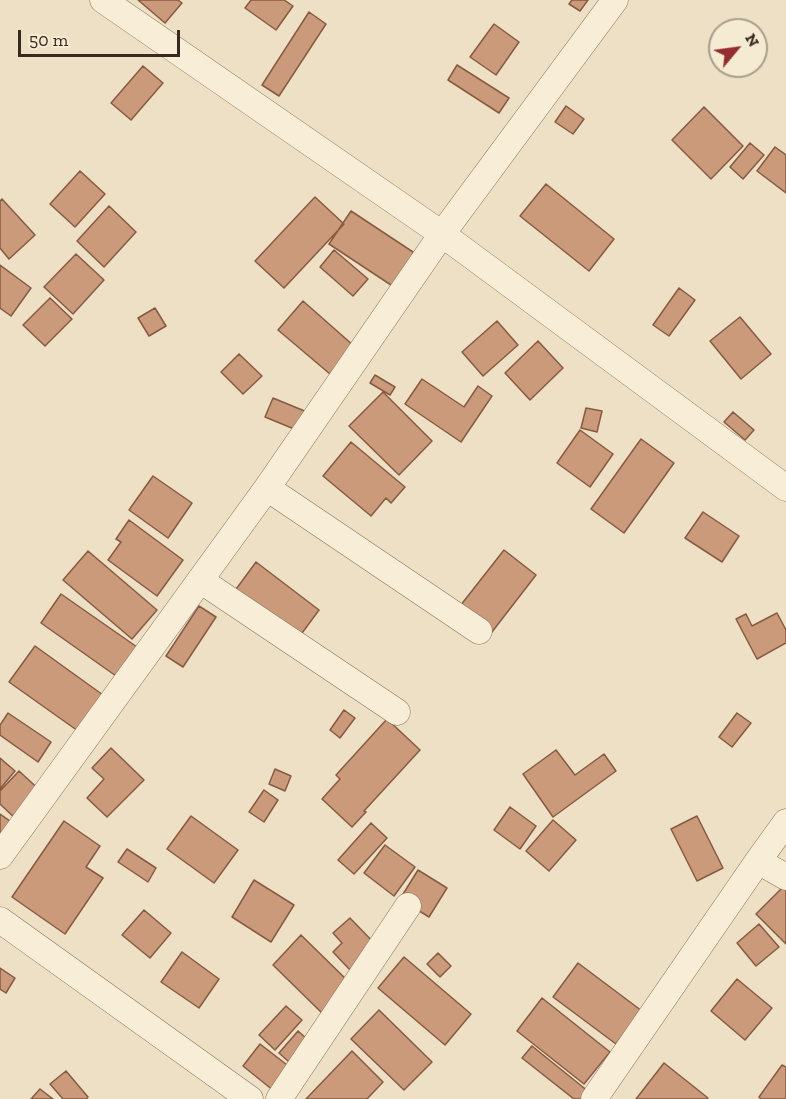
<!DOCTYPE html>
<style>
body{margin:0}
#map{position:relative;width:786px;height:1099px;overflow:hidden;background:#ede0c4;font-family:"Zilla Slab",serif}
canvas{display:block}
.north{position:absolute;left:708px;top:18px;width:60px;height:60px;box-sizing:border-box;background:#f5ebd3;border:2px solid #a99e8b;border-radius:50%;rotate:61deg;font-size:16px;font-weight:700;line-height:24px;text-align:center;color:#382a1e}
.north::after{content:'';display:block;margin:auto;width:21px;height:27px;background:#962c2f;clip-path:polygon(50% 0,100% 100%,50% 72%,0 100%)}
.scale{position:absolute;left:18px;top:30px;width:162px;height:27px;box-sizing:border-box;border:3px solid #382a1e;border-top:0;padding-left:8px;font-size:18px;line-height:21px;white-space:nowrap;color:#382a1e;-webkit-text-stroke:4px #f5ebd3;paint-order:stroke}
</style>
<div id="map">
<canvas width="786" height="1099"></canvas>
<div class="north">N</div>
<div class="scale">50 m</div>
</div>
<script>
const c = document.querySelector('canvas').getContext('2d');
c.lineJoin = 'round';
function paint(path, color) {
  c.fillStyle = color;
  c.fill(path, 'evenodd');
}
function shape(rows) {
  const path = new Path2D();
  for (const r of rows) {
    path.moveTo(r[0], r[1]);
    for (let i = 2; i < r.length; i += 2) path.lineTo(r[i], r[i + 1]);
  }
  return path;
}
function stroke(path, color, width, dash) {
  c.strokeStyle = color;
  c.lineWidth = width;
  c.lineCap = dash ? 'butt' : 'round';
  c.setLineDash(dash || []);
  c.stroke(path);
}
const building = shape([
 [138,0,178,0,182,3,165,23,138,0],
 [251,0,284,0,293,6,276,30,245,8,251,0],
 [572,0,588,0,580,11,569,4,572,0],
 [309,12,326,24,279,96,262,85,309,12],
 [494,24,519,42,496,75,470,57,494,24],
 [457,65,509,98,499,113,448,80,457,65],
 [143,66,163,83,131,120,111,103,143,66],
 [566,106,584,119,573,134,555,122,566,106],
 [704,107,743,146,711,179,672,140,704,107],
 [750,143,764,155,743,179,730,167,750,143],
 [775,147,786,155,786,193,757,171,775,147],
 [80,171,105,194,75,227,50,204,80,171],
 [546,184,614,239,589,271,520,216,546,184],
 [315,197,344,224,284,288,255,261,315,197],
 [2,199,35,235,9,259,0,248,0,201,2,199],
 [109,206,136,232,104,267,77,241,109,206],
 [351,211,416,254,394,287,329,244,351,211],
 [334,250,368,279,353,296,320,267,334,250],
 [76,254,104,280,73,314,44,287,76,254],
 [0,265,31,288,11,316,0,308,0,265],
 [679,288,695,300,669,336,653,325,679,288],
 [50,298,72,319,45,346,23,325,50,298],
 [303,301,354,346,330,374,278,330,303,301],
 [155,308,166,326,149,336,138,318,155,308],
 [740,317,771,354,741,379,710,341,740,317],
 [497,321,518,345,483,376,462,352,497,321],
 [538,341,563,368,530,400,505,373,538,341],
 [239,354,262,376,243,394,221,372,239,354],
 [375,375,395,387,390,395,370,383,375,375],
 [422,379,464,407,478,386,492,396,461,442,405,404,422,379],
 [383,392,432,441,399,475,349,426,383,392],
 [273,398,307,412,299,431,265,417,273,398],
 [586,408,602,411,597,432,581,428,586,408],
 [733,412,754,430,745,440,724,422,733,412],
 [580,430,613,454,590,487,557,463,580,430],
 [641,439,674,463,624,533,591,509,641,439],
 [351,442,405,487,391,503,386,498,371,516,323,476,351,442],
 [153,476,192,503,168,538,129,510,153,476],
 [703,512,739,536,722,562,685,538,703,512],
 [129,520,183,560,157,596,108,560,121,542,116,539,129,520],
 [504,550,536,575,485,641,453,615,504,550],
 [88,551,157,610,132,639,63,580,88,551],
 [256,562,319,610,294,644,231,596,256,562],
 [61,594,137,647,116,676,41,623,61,594],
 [199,606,216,617,183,667,166,656,199,606],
 [777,613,786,630,786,643,757,659,736,619,746,614,752,626,777,613],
 [35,646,103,695,78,731,9,682,35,646],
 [344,710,355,718,340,738,330,730,344,710],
 [8,713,51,742,38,762,0,735,0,725,8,713],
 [737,713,751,723,732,747,719,737,737,713],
 [387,719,420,750,364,811,366,812,352,827,322,799,340,779,336,775,387,719],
 [111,748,144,780,107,817,87,798,104,779,92,768,111,748],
 [556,750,575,775,604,754,616,771,553,817,523,774,556,750],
 [0,758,15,771,0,789,0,758],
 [275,769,291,776,285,791,269,784,275,769],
 [19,771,44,794,19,822,0,804,0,791,19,771],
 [264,790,278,800,264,822,249,812,264,790],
 [510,807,536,826,520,849,494,830,510,807],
 [0,814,20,828,0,858,0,814],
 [191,816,238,850,214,883,167,849,191,816],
 [697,816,723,868,697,881,671,829,697,816],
 [553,820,576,840,549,871,526,851,553,820],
 [64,821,100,846,86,867,103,878,65,934,12,897,64,821],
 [371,823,387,838,354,874,338,860,371,823],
 [385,845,415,867,394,896,364,873,385,845],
 [127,849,156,868,148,882,118,862,127,849],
 [418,870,447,888,429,917,400,899,418,870],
 [254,880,294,905,271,942,232,917,254,880],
 [785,885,786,886,786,944,756,914,785,885],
 [144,910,171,933,150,958,122,935,144,910],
 [350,918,377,946,351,971,333,952,342,943,333,933,350,918],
 [759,924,779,947,756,966,737,943,759,924],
 [301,935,354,987,325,1016,273,965,301,935],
 [182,952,219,979,199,1008,161,982,182,952],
 [438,953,451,966,440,977,427,964,438,953],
 [404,957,471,1014,445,1045,378,988,404,957],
 [578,963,642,1011,616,1044,553,997,578,963],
 [0,968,15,978,6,993,0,989,0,968],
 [737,979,772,1008,745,1040,711,1011,737,979],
 [542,998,610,1052,584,1084,517,1031,542,998],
 [286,1006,302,1020,275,1050,259,1035,286,1006],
 [379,1010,432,1062,404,1090,351,1039,379,1010],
 [298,1031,316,1047,297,1069,279,1053,298,1031],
 [260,1044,291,1068,274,1091,243,1066,260,1044],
 [532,1046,589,1092,584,1099,574,1099,522,1058,532,1046],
 [352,1051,383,1082,367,1099,306,1099,352,1051],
 [664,1063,708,1098,707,1099,636,1099,664,1063],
 [782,1065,786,1067,786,1099,761,1099,759,1097,782,1065],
 [66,1071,88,1097,86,1099,63,1099,50,1084,66,1071],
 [40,1089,53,1099,31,1099,40,1089]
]);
paint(building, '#cb9a7a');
stroke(building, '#875b41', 1.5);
const minor = shape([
 [615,0,442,234,786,488],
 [267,488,479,631],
 [200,580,397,712],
 [0,856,267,488,442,234,103,0],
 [758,861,786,877],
 [0,920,250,1099],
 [279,1099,408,906],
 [594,1099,758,861,786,822]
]);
stroke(minor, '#88725b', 27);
stroke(minor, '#f8eed7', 26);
</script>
